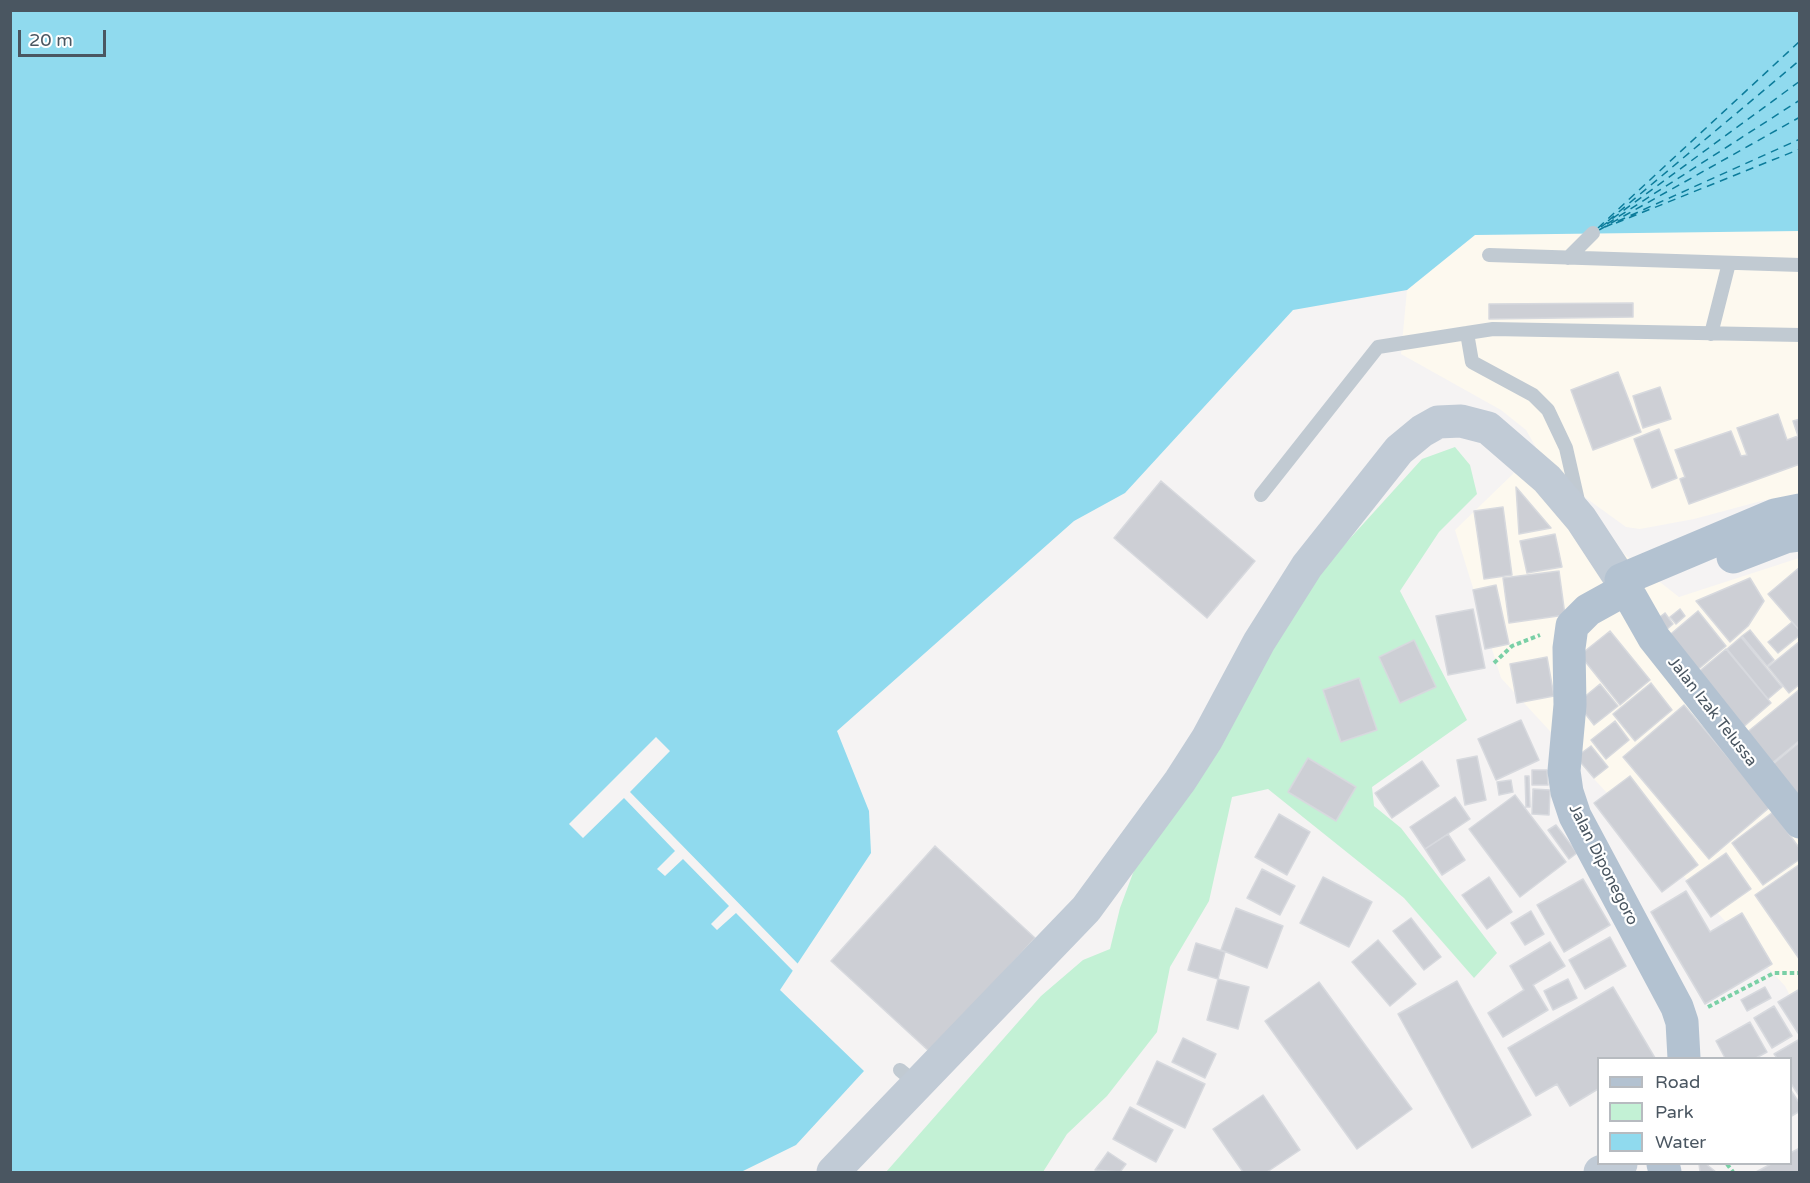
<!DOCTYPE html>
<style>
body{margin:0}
#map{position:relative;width:1810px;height:1183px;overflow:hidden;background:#f5f3f3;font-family:"Varela Round",sans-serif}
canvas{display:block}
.frame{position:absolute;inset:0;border:12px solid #4a5661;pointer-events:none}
.legend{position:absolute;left:1597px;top:1057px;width:195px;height:108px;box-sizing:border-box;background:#fff;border:2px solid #b7bbc0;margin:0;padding:8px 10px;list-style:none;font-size:18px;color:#4a5661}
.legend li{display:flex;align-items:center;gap:12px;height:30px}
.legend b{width:30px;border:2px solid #b7bbc0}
.scale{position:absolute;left:18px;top:30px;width:88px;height:27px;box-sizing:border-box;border:3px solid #4a5661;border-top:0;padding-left:8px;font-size:18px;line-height:21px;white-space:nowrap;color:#4a5661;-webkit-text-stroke:4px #fff;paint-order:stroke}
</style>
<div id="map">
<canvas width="1810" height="1183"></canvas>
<div class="frame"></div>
<ul class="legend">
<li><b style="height:8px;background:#b3c2d1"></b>Road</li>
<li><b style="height:16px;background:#c3f1d5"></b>Park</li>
<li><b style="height:16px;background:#90daee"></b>Water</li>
</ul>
<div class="scale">20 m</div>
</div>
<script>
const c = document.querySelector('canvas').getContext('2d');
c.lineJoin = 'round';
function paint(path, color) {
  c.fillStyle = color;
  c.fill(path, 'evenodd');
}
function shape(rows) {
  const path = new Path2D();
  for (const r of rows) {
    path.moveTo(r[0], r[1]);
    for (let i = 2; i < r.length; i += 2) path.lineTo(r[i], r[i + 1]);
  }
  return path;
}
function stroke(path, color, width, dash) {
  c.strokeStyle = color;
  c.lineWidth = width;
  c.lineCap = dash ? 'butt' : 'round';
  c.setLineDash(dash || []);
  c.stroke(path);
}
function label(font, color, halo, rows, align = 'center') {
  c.font = font + ' "Varela Round",sans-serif';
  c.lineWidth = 4.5;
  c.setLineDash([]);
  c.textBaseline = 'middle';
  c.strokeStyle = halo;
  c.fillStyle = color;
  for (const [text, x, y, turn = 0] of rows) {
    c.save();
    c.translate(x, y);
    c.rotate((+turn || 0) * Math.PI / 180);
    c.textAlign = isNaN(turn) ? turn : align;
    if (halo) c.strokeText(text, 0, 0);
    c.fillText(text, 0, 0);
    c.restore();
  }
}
paint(shape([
 [1735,230,1799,231,1799,496,1765,500,1694,519,1640,529,1626,527,1550,472,1526,430,1501,410,1401,354,1407,290,1475,235],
 [1517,470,1679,597,1799,558,1799,1013,1785,986,1501,678,1455,530]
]), '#fdf9ef');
paint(shape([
 [1455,447,1470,465,1477,494,1439,532,1400,591,1467,720,1372,787,1374,806,1401,828,1497,953,1474,978,1404,898,1268,789,1232,797,1209,901,1170,967,1157,1032,1107,1096,1067,1134,1043,1172,886,1172,1041,996,1083,960,1110,949,1120,908,1136,865,1316,576,1422,459]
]), '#c3f1d5');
paint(shape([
 [10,11,1799,11,1799,231,1475,235,1407,290,1293,310,1125,493,1074,521,837,731,869,811,871,853,780,990,864,1071,796,1145,741,1172,11,1172]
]), '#90daee');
paint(shape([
 [656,737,670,751,630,792,800,966,795,973,736,913,717,930,711,924,729,906,683,859,665,876,657,869,675,851,624,798,583,838,569,824]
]), '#f5f3f3');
stroke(shape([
 [1608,221,1800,60],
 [1616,223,1800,149],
 [1607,224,1800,100],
 [1601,227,1800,81],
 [1605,227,1800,139],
 [1598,228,1800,41],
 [1599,230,1800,117]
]), '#0c7c9b', 1.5, [8, 6]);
const building = shape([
 [1633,303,1633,317,1489,319,1489,304,1633,303],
 [1618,372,1641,432,1593,450,1571,390,1618,372],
 [1660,387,1671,419,1643,428,1633,396,1660,387],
 [1778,414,1787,440,1798,436,1793,421,1800,419,1800,464,1689,504,1680,479,1685,477,1675,450,1731,431,1741,456,1747,455,1737,428,1778,414],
 [1659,429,1677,478,1652,488,1634,439,1659,429],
 [1161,481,1255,561,1207,618,1114,538,1161,481],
 [1516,487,1551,528,1519,534,1516,487],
 [1503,507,1512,575,1484,579,1474,511,1503,507],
 [1555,534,1562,567,1527,573,1520,541,1555,534],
 [1800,567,1800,631,1768,594,1800,567],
 [1559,571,1565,615,1509,623,1503,578,1559,571],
 [1750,578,1764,601,1748,626,1730,642,1696,601,1750,578],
 [1496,585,1509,644,1485,649,1473,590,1496,585],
 [1473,609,1485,668,1448,675,1436,616,1473,609],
 [1680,609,1685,616,1676,624,1670,617,1680,609],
 [1698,611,1726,646,1695,672,1666,638,1698,611],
 [1665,613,1673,624,1666,630,1657,619,1665,613],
 [1792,622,1800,631,1800,635,1778,653,1768,642,1792,622],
 [1750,630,1774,660,1767,666,1742,636,1750,630],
 [1610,631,1650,680,1620,705,1580,655,1610,631],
 [1741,637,1782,687,1768,699,1727,649,1741,637],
 [1414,640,1436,687,1400,703,1379,657,1414,640],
 [1800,641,1800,684,1789,693,1768,667,1800,641],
 [1726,649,1771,703,1741,729,1696,674,1726,649],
 [1547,657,1554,696,1517,703,1510,664,1547,657],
 [1359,678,1377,730,1341,742,1323,690,1359,678],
 [1651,683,1672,710,1635,741,1613,714,1651,683],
 [1600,684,1618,706,1594,725,1577,703,1600,684],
 [1800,689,1800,740,1771,764,1745,734,1800,689],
 [1684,705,1770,807,1709,859,1623,757,1684,705],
 [1521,720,1539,760,1496,780,1478,739,1521,720],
 [1615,721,1629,740,1606,759,1591,740,1615,721],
 [1800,742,1800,795,1797,796,1772,765,1800,742],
 [1591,746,1608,767,1594,778,1576,757,1591,746],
 [1477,756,1486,800,1465,805,1457,760,1477,756],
 [1308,758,1356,787,1336,821,1288,792,1308,758],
 [1422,761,1439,786,1392,818,1375,793,1422,761],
 [1532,770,1547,770,1548,785,1532,785,1532,770],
 [1525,776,1529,776,1530,807,1526,807,1525,776],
 [1630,776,1698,865,1662,892,1594,803,1630,776],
 [1511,780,1513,792,1499,795,1497,782,1511,780],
 [1533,789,1550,790,1549,815,1532,814,1533,789],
 [1515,795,1566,862,1520,897,1469,829,1515,795],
 [1455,797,1470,819,1425,849,1410,827,1455,797],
 [1773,812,1800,849,1800,859,1763,885,1732,843,1773,812],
 [1279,814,1310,832,1287,875,1255,857,1279,814],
 [1556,825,1577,853,1569,859,1548,830,1556,825],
 [1448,834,1465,860,1442,875,1425,849,1448,834],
 [935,846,1035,938,931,1053,831,961,935,846],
 [1726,853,1751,889,1711,917,1686,881,1726,853],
 [1800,864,1800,960,1755,895,1800,864],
 [1262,869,1295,886,1280,915,1247,898,1262,869],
 [1323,877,1372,902,1349,947,1300,923,1323,877],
 [1489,877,1512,912,1487,929,1462,895,1489,877],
 [1583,879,1610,925,1564,952,1537,905,1583,879],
 [1686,891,1710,932,1742,913,1772,964,1705,1004,1651,912,1686,891],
 [1236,908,1283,926,1267,968,1221,950,1236,908],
 [1531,911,1544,934,1525,945,1511,923,1531,911],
 [1411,918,1441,957,1424,970,1393,931,1411,918],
 [1610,937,1626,966,1585,989,1569,960,1610,937],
 [1378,940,1416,984,1390,1006,1352,962,1378,940],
 [1550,942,1565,966,1533,985,1548,1010,1503,1037,1488,1013,1524,990,1510,966,1550,942],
 [1196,943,1225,952,1218,979,1188,970,1196,943],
 [1218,979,1249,987,1238,1029,1207,1020,1218,979],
 [1568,979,1577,998,1553,1010,1544,991,1568,979],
 [1457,981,1531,1115,1472,1148,1398,1014,1457,981],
 [1319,982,1412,1109,1357,1149,1265,1021,1319,982],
 [1613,987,1655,1058,1598,1058,1598,1089,1570,1106,1557,1084,1536,1096,1508,1048,1613,987],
 [1765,987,1771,998,1747,1011,1741,1000,1765,987],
 [1800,989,1800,1032,1798,1033,1778,1002,1800,989],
 [1774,1006,1792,1036,1772,1048,1754,1018,1774,1006],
 [1750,1022,1767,1052,1756,1058,1725,1058,1716,1041,1750,1022],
 [1183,1038,1216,1054,1205,1078,1172,1062,1183,1038],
 [1800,1039,1800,1097,1790,1082,1790,1058,1777,1058,1774,1054,1800,1039],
 [1157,1061,1205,1084,1185,1128,1137,1104,1157,1061],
 [1790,1089,1800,1104,1800,1111,1790,1117,1790,1089],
 [1263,1095,1300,1150,1267,1172,1243,1172,1213,1129,1263,1095],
 [1130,1107,1173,1130,1156,1162,1113,1139,1130,1107],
 [1800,1148,1800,1172,1756,1172,1771,1164,1790,1164,1790,1153,1800,1148],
 [1108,1152,1126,1164,1120,1172,1095,1170,1108,1152],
 [1699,1164,1706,1164,1716,1172,1700,1172,1699,1164]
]);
paint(building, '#cdcfd5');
stroke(building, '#d7d9de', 1.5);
stroke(shape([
 [1494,663,1512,646,1540,635],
 [1708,1007,1774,973,1800,973],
 [1727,1164,1733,1172]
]), '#7ad0a6', 4, [4.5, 3]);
stroke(shape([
 [1489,255,1800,265],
 [1568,258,1593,233],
 [1711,334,1729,263],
 [1261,495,1378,347,1467,333],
 [1579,505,1566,448,1548,410,1533,395,1472,362,1467,333,1493,329,1800,335],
 [900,1070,917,1084]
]), '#c1cad2', 14);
stroke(shape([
 [833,1172,1086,909,1180,781,1207,739,1259,642,1307,566,1399,450,1422,431,1438,422,1461,421,1488,428,1547,479,1581,519,1621,580],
 [1600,1172,1621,1164]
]), '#c1cbd6', 33);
stroke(shape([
 [1800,510,1775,515,1621,580,1654,638,1800,822],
 [1733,557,1785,537,1800,535],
 [1626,589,1588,610,1572,626,1569,648,1570,705,1564,771,1567,792,1575,816,1677,1007,1682,1022,1684,1058],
 [1663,1164,1665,1172]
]), '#b3c2d1', 33);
label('16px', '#4a5661', '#fff', [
 ["Jalan Izak Telussa",1712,712,52],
 ["Jalan Diponegoro",1603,865,63]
]);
</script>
